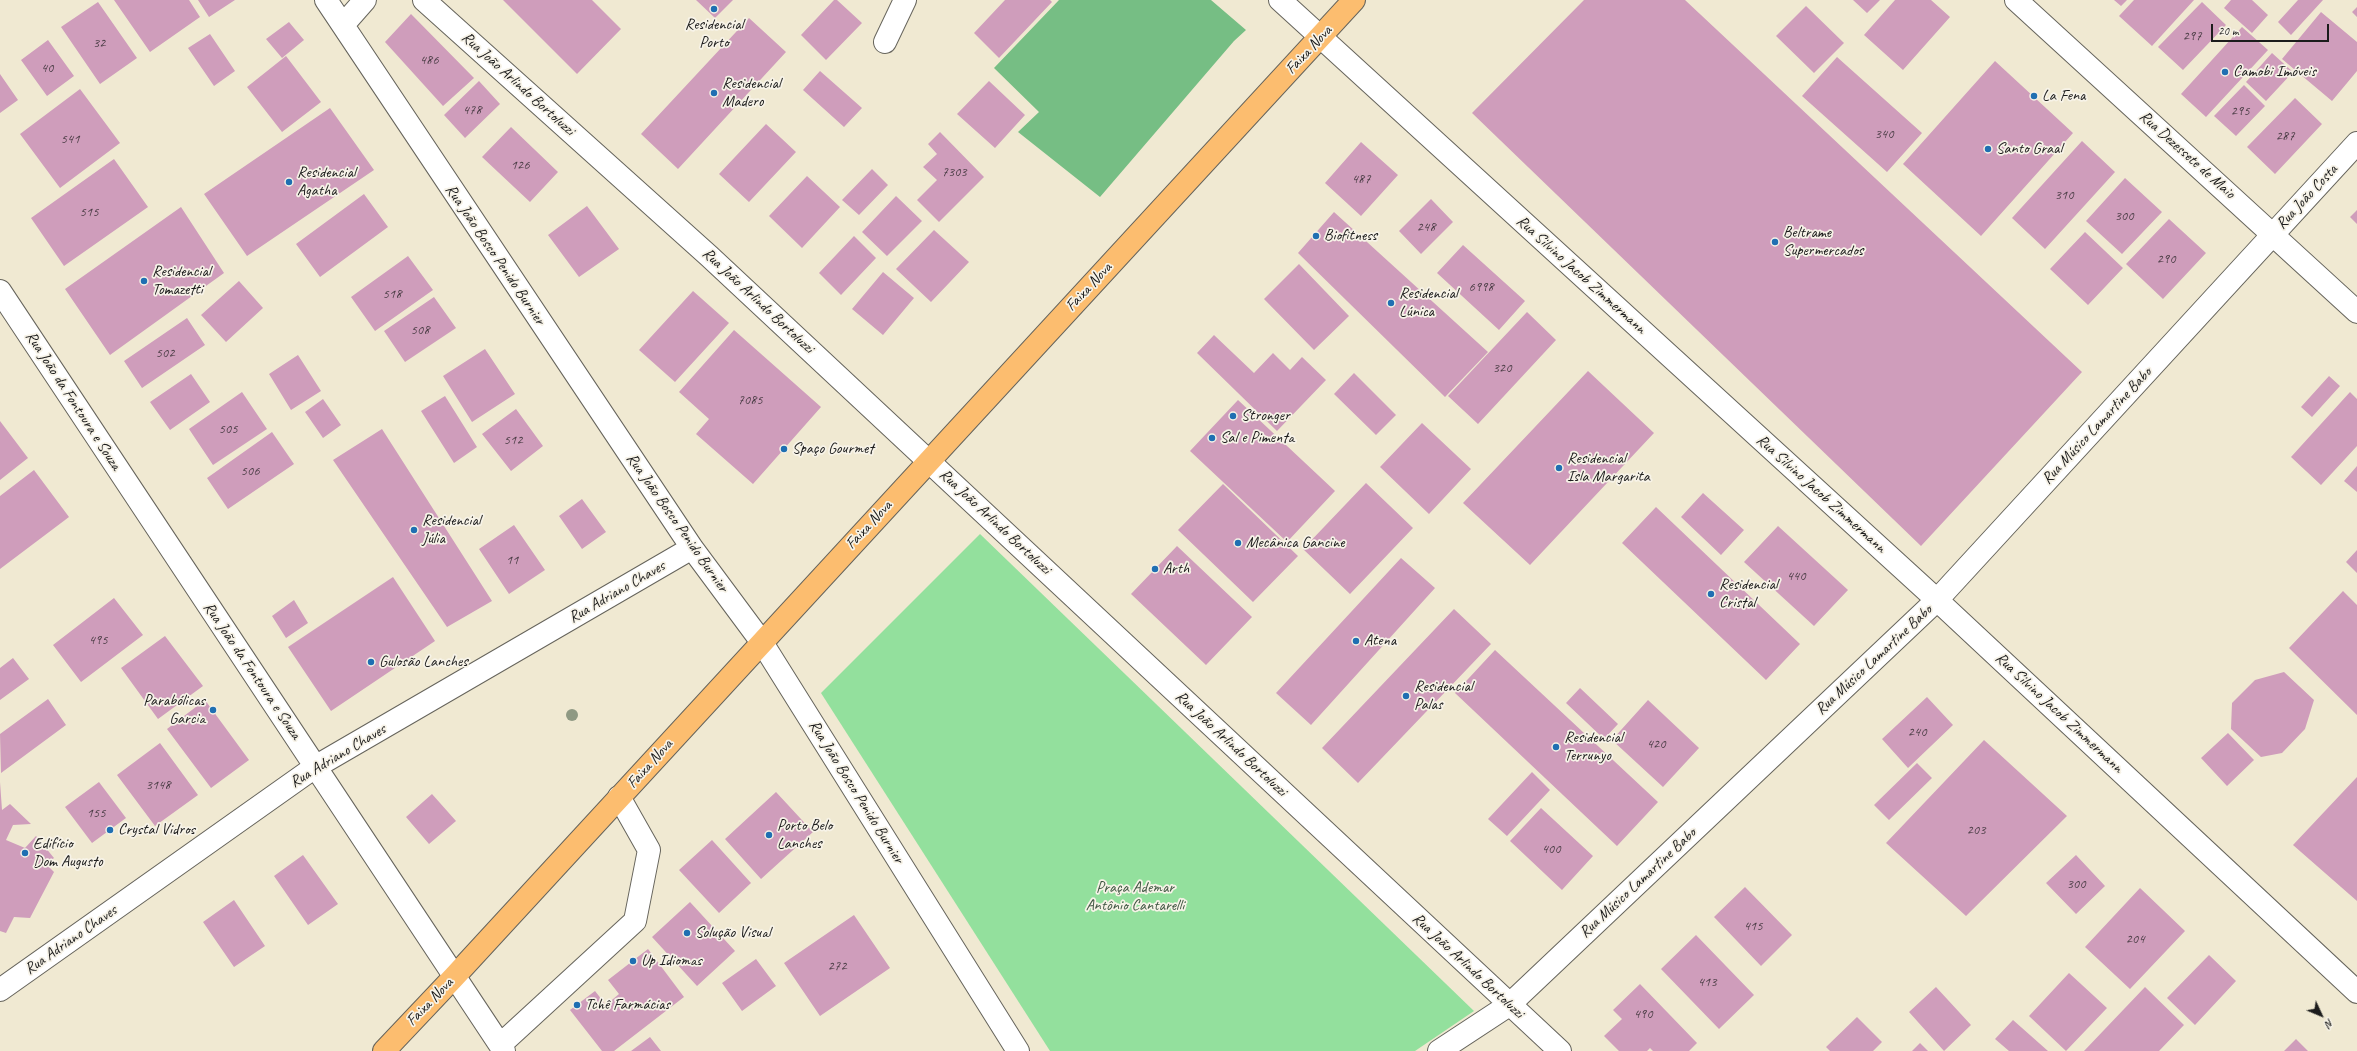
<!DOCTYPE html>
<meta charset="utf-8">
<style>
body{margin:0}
#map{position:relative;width:2357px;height:1051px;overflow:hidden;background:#f0e9d2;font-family:Caveat,sans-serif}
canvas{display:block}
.north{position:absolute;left:2301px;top:995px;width:40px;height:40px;-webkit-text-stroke:3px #f7f3e8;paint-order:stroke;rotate:134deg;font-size:11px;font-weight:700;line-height:16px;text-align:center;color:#1c1c1c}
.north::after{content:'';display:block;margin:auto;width:14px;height:18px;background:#1c1c1c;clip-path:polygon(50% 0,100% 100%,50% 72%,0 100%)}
.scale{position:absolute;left:2211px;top:24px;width:118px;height:18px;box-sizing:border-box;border:2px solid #1c1c1c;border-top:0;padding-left:5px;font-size:12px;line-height:14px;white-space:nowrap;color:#1c1c1c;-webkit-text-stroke:3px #f7f3e8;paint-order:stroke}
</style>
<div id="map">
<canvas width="2357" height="1051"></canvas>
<div class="north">N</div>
<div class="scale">20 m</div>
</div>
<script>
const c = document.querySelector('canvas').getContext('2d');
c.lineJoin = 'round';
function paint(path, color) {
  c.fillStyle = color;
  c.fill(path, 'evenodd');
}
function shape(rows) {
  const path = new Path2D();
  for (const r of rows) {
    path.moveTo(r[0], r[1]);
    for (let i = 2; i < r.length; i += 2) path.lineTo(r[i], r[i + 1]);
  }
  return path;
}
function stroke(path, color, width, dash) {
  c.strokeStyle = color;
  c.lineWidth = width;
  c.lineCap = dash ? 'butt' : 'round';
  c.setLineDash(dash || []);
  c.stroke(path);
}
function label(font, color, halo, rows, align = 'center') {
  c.font = font + ' Caveat,sans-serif';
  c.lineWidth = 3.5;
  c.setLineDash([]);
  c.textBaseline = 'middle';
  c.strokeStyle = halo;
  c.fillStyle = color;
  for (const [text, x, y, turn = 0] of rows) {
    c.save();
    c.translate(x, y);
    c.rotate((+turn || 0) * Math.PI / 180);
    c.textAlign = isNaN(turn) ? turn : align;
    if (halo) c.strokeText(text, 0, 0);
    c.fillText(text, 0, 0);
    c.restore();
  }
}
paint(shape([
 [980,534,1474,1011,1415,1051,1050,1051,821,693]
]), '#93e09d');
paint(shape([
 [1059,0,1211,0,1246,30,1234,41,1100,197,1018,132,1039,112,994,68]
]), '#76be84');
paint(shape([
 [114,0,189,0,200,17,150,52],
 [198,0,235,0,209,17],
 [503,0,592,0,621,29,577,74],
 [696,0,733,0,715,18],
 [834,0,837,0,862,23,826,60,801,35],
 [1005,0,1050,0,1052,2,999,58,974,33],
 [1584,0,1685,0,2082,372,1921,546,1472,113],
 [1853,0,1880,0,1867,13],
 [1895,0,1931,0,1950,17,1903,70,1864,35],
 [2114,0,2127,0,2121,6],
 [2134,0,2194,0,2152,46,2119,16],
 [2231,0,2252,0,2268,15,2252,33,2224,8],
 [2298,0,2323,0,2291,35,2278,22],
 [98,2,137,58,100,84,61,27],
 [2202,2,2226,25,2183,70,2158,47],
 [1806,6,1844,43,1814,73,1776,36],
 [2357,7,2357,17,2352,12],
 [2321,12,2357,42,2357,71,2332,101,2282,59],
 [411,14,474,78,443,106,385,42],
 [749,18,786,52,678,169,641,134],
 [289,22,304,40,282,58,266,39],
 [2242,27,2268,50,2206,117,2181,94],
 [210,34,235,71,214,86,188,48],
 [48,40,74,76,47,96,21,60],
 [2272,53,2293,72,2266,101,2246,82],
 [286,56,321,102,282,132,247,87],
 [1837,57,1922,133,1887,172,1802,96],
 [1995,61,2073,133,1981,236,1903,164],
 [820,71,862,108,844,127,803,90],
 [0,74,18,100,0,113],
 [479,81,500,104,465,138,444,115],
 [989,81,1025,115,995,148,957,114],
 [2244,85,2265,106,2236,136,2214,116],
 [80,89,120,143,60,188,20,134],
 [2295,98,2322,124,2275,174,2247,147],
 [330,108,374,170,247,256,204,194],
 [766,124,796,152,749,202,719,174],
 [511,127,558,172,530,202,482,157],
 [940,132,984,177,939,222,917,200,937,180,923,167,937,154,928,144],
 [2082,141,2115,172,2045,249,2012,218],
 [1361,142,1398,175,1361,216,1325,183],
 [114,159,148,207,64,266,31,218],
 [872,169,888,185,859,215,842,200],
 [807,176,840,207,802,248,769,216],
 [2125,178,2162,212,2122,254,2086,221],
 [364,194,388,227,320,277,296,244],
 [896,196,922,221,887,256,862,232],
 [1431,199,1453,222,1421,254,1399,231],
 [587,206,619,249,579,277,548,235],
 [181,207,224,273,110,355,65,289],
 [2357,210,2357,224,2350,217],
 [1334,212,1488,352,1445,397,1298,253],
 [2169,219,2206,253,2163,299,2126,264],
 [934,230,969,262,931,302,896,269],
 [2085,232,2123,268,2088,305,2050,269],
 [854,236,876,258,841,295,819,273],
 [1463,245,1525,301,1499,330,1437,273],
 [408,256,433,290,375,331,351,297],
 [1299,264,1349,316,1314,350,1264,299],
 [883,272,914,298,883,335,852,309],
 [239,281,263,308,226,342,201,315],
 [693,291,729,323,675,382,639,350],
 [434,297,456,328,405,362,384,331],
 [1527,312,1556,340,1478,424,1448,396],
 [187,318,205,345,142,388,124,361],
 [734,330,821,407,753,484,696,434,709,419,679,392],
 [1214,335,1254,373,1273,353,1290,370,1302,357,1326,380,1277,431,1197,353],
 [485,349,515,394,472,422,443,376],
 [298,355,321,391,291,410,269,374],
 [1588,371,1654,433,1530,565,1463,503],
 [1354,373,1396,415,1376,435,1334,394],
 [191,374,210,402,170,430,150,402],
 [2329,376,2340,386,2312,417,2301,407],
 [242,392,267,429,213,465,189,429],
 [2350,392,2357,399,2357,446,2321,485,2291,457],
 [445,396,477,447,454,463,421,411],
 [323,399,341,425,323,438,305,412],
 [1238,400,1335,491,1287,542,1190,451],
 [516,409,543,446,511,471,482,434],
 [0,421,28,458,0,480],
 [1422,423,1471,469,1429,514,1380,467],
 [382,429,492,601,447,627,333,460],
 [272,432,294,464,228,509,207,478],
 [2357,466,2357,492,2344,481],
 [34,470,69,517,0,569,0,496],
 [1366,483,1413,528,1350,594,1303,549],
 [1223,484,1298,556,1253,602,1178,530],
 [1703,493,1744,530,1721,555,1681,517],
 [582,499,606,532,582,549,559,516],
 [1656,507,1800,644,1766,680,1622,543],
 [514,525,545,570,509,594,479,549],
 [1778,526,1848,590,1814,626,1744,562],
 [1177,546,1252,617,1206,665,1131,594],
 [2357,550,2357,573,2346,562],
 [1401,558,1435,588,1311,725,1276,693],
 [393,577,435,641,331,711,288,647],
 [2343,591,2357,605,2357,715,2289,648],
 [114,598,143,635,81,682,53,645],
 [294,600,308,623,286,638,272,616],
 [1454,609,1491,644,1358,783,1322,748],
 [165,636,203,686,158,719,121,668],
 [1495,650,1658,802,1617,846,1455,693],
 [13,658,29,679,0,700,0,668],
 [2284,672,2314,700,2305,729,2282,753,2261,757,2231,729,2232,703,2255,680],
 [1580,688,1618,724,1604,739,1566,703],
 [1927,697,1953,725,1908,768,1882,739],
 [48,699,66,725,1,773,0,734],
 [205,700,249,760,211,788,167,729],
 [1648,700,1699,748,1663,787,1612,740],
 [2228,733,2254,760,2227,786,2201,758],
 [1984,740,2067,816,1966,916,1886,843],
 [160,743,198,795,155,826,117,775],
 [1917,763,1932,778,1889,820,1874,805],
 [1532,772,1550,790,1507,836,1488,819],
 [2357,777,2357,901,2293,845],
 [0,782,2,810,10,804,31,824,13,825,6,840,25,848,36,836,54,858,46,864,54,872,30,918,14,917,6,933,0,931],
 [99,782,126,818,92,843,65,807],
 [776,792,813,832,761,879,725,839],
 [432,794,456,821,429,844,406,817],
 [1541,808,1593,856,1562,890,1510,841],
 [712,840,751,883,719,913,679,870],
 [303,855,338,904,308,925,274,876],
 [2076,855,2105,886,2076,914,2046,883],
 [1745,887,1792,935,1761,966,1714,917],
 [2140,888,2185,931,2130,989,2085,947],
 [234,900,265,946,234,967,203,922],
 [690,902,735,951,697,986,652,937],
 [854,915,890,968,820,1016,784,963],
 [1696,935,1754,995,1719,1029,1661,969],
 [648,949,684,997,614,1051,602,1051,570,1010,595,991,606,1005,619,994,608,980],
 [2209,955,2236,981,2195,1025,2167,998],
 [756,959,776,986,742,1011,722,983],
 [2069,973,2107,1008,2066,1051,2029,1016],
 [1640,984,1697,1043,1689,1051,1653,1051,1650,1048,1647,1051,1619,1051,1604,1036,1622,1019,1613,1010],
 [1936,987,1971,1025,1944,1051,1909,1012],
 [2145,987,2184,1025,2159,1051,2084,1051],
 [1857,1017,1882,1042,1873,1051,1830,1051,1826,1047],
 [2013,1020,2048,1051,2009,1051,1995,1039],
 [650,1037,661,1051,631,1051],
 [2296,1039,2308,1051,2284,1051],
 [1920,1043,1928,1051,1912,1051]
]), '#cf9dbb');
const minor = shape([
 [326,0,692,548,761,641,1018,1051],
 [424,0,709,256,1560,1051],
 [1280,0,1937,600,2357,992],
 [2016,0,2357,312],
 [343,25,365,0],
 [885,42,905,0],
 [0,291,504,1051],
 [0,990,315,767,692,548],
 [500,1045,635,921,649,850,619,797],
 [1439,1051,1509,1005,1937,600,2357,143]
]);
const highway = shape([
 [384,1051,454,977,1354,0]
]);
stroke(minor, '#66645c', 24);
stroke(highway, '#66645c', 24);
stroke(minor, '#fff', 22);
stroke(highway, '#fcbd6f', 22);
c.fillStyle = '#8f9983';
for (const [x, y] of [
 [572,715]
]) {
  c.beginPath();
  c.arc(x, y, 6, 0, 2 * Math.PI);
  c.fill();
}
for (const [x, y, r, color] of [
 [714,9,4,"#1f6fb2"],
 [2225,72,4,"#1f6fb2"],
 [714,93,4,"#1f6fb2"],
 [2034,96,4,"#1f6fb2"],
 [1988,149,4,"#1f6fb2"],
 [289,182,4,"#1f6fb2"],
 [1316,236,4,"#1f6fb2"],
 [1775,242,4,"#1f6fb2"],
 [144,281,4,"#1f6fb2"],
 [1391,303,4,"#1f6fb2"],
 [1233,416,4,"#1f6fb2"],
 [1212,438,4,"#1f6fb2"],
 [784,449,4,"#1f6fb2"],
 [1559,468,4,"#1f6fb2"],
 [414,530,4,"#1f6fb2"],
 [1238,543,4,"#1f6fb2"],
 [1155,569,4,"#1f6fb2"],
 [1711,594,4,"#1f6fb2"],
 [1356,641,4,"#1f6fb2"],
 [371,662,4,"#1f6fb2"],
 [1406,696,4,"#1f6fb2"],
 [213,710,4,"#1f6fb2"],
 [1556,747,4,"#1f6fb2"],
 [110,830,4,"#1f6fb2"],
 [769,835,4,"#1f6fb2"],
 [25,853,4,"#1f6fb2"],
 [687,933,4,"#1f6fb2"],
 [633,961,4,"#1f6fb2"],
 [577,1005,4,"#1f6fb2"]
]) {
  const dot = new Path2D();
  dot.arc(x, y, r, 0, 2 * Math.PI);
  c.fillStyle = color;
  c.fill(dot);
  stroke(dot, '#f7f3e8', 1.5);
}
label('14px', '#493c44', null, [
 ["297",2192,36],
 ["32",99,43],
 ["486",429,60],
 ["40",47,68],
 ["478",472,110],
 ["295",2240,111],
 ["340",1884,134],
 ["287",2285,136],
 ["541",70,139],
 ["126",520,165],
 ["7303",954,172],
 ["487",1361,179],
 ["310",2064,195],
 ["515",89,212],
 ["300",2124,216],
 ["248",1426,227],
 ["290",2166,259],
 ["6998",1481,287],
 ["518",392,294],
 ["508",420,330],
 ["502",165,353],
 ["320",1502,368],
 ["7085",750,400],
 ["505",228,429],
 ["512",513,440],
 ["506",250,471],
 ["11",512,560],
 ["440",1796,576],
 ["495",98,640],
 ["240",1917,732],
 ["420",1656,744],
 ["3148",158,785],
 ["155",96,813],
 ["203",1976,830],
 ["400",1551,849],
 ["300",2076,884],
 ["415",1753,926],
 ["204",2135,939],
 ["272",837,966],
 ["413",1707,982],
 ["490",1643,1014]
]);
label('16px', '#1c1c1c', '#f7f3e8', [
 ["Residencial",714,25,"center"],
 ["Porto",714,43,"center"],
 ["Camobi Imóveis",2233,72],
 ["Residencial",722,84],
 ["Madero",722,102],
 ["La Fena",2042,96],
 ["Santo Graal",1996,149],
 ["Residencial",297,173],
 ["Agatha",297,191],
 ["Beltrame",1783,233],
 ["Supermercados",1783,251],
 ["Biofitness",1324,236],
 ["Residencial",152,272],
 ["Tomazetti",152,290],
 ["Residencial",1399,294],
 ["Lúnica",1399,312],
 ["Stronger",1241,416],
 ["Sal e Pimenta",1220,438],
 ["Spaço Gourmet",792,449],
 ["Residencial",1567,459],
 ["Isla Margarita",1567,477],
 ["Residencial",422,521],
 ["Júlia",422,539],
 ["Mecânica Gancine",1246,543],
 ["Arth",1163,569],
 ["Residencial",1719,585],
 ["Cristal",1719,603],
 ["Atena",1364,641],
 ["Gulosão Lanches",379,662],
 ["Residencial",1414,687],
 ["Palas",1414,705],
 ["Parabólicas",205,701,"right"],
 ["Garcia",205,719,"right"],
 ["Residencial",1564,738],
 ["Terrunyo",1564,756],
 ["Porto Belo",777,826],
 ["Lanches",777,844],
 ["Crystal Vidros",118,830],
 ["Edifício",33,844],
 ["Dom Augusto",33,862],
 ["Solução Visual",695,933],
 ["Up Idiomas",641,961],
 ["Tchê Farmácias",585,1005]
], 'left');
label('16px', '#1c1c1c', '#f7f3e8', [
 ["Faixa Nova",1309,50,-47],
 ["Rua João Arlindo Bortoluzzi",518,84,42],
 ["Rua Dezessete de Maio",2187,155,42],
 ["Rua João Costa",2307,197,-47],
 ["Rua João Bosco Penido Burnier",495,255,56],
 ["Rua Silvino Jacob Zimmermann",1581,275,42],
 ["Faixa Nova",1089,287,-47],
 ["Rua João Arlindo Bortoluzzi",758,301,43],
 ["Rua João da Fontoura e Souza",73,401,57],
 ["Rua Músico Lamartine Babo",2097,426,-47],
 ["Rua Silvino Jacob Zimmermann",1821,494,42],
 ["Rua João Arlindo Bortoluzzi",995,522,43],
 ["Rua João Bosco Penido Burnier",677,523,55],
 ["Faixa Nova",869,525,-47],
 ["Rua Adriano Chaves",617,592,-30],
 ["Rua Músico Lamartine Babo",1874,660,-43],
 ["Rua João da Fontoura e Souza",252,671,56],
 ["Rua Silvino Jacob Zimmermann",2059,713,43],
 ["Rua João Arlindo Bortoluzzi",1231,744,43],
 ["Rua Adriano Chaves",338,756,-31],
 ["Faixa Nova",650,764,-48],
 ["Rua João Bosco Penido Burnier",856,792,58],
 ["Rua Músico Lamartine Babo",1638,883,-43],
 ["Rua Adriano Chaves",71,940,-35],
 ["Rua João Arlindo Bortoluzzi",1468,966,43],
 ["Faixa Nova",430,1002,-46]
]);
label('16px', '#405743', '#f7f3e8', [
 ["Praça Ademar",1135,888],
 ["Antônio Cantarelli",1135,906]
]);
</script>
